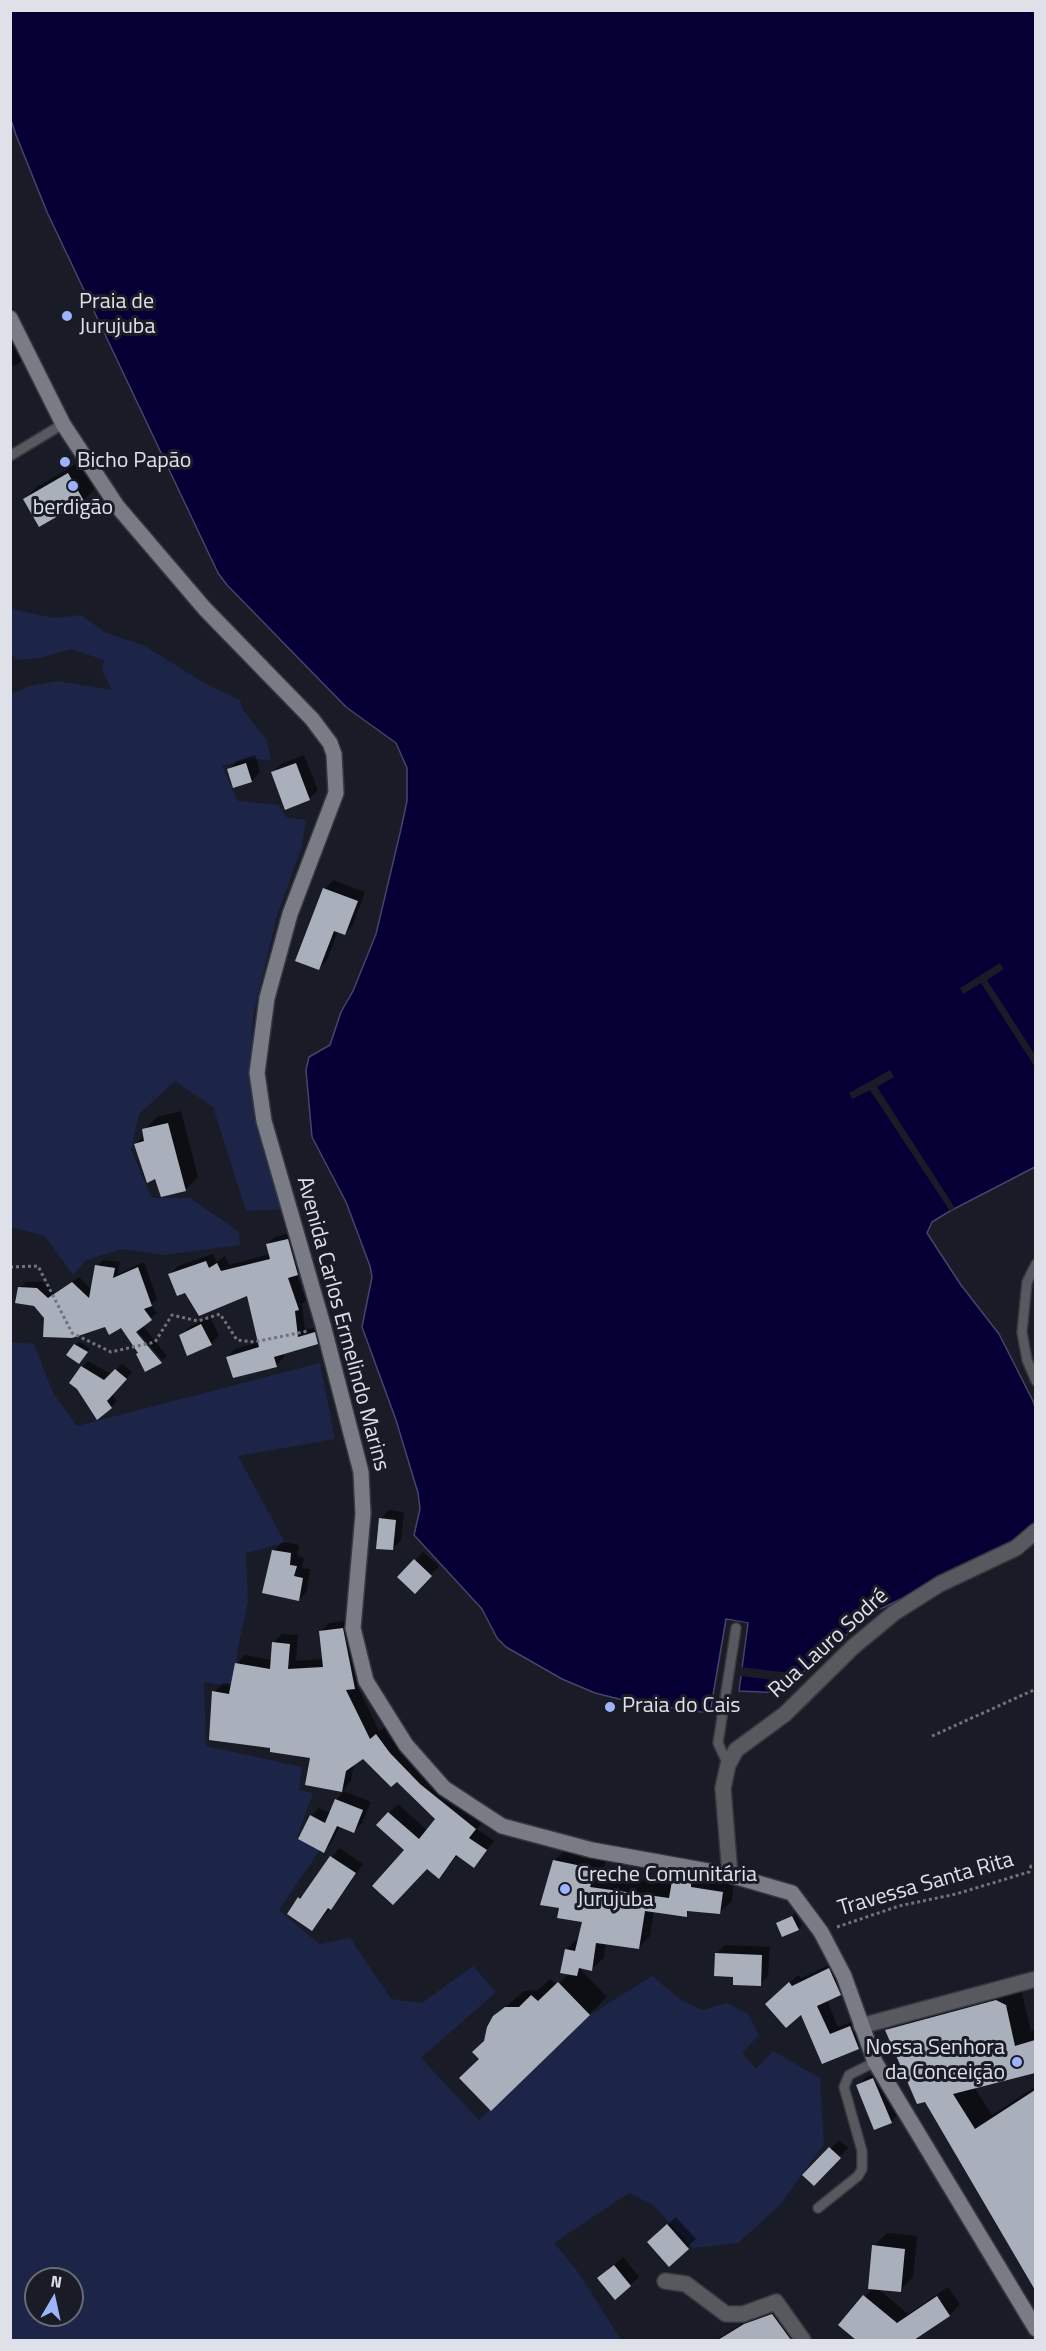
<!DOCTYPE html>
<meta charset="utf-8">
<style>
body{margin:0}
#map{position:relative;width:1046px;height:2351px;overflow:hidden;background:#191c26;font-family:"Titillium Web",sans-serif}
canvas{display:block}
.frame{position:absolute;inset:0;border:12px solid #dee1e7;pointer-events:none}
.north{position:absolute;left:24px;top:2267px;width:60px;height:60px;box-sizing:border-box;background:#191c26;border:2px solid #686b73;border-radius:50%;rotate:9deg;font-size:16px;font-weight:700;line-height:24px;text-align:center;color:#dee1e7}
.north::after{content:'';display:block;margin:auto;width:21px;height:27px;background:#9db4fd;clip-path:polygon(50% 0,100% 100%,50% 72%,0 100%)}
</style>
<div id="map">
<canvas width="1046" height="2351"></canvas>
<div class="frame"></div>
<div class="north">N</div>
</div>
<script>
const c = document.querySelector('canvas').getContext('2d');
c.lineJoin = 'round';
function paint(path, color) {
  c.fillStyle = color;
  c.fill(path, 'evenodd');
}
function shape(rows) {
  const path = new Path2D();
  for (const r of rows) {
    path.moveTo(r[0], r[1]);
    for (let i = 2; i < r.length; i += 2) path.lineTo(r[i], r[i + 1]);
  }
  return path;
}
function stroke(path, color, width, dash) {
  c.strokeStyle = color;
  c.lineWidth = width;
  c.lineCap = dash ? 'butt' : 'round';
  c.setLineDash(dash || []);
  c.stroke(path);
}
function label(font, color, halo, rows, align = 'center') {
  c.font = font + ' "Titillium Web",sans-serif';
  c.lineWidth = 6;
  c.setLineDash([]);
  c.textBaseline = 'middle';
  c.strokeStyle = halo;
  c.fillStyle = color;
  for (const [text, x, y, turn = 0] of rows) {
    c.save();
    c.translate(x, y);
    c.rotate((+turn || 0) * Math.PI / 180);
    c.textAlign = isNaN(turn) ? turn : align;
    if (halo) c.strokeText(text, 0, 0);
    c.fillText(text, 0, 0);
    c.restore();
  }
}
paint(shape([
 [11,609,53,618,81,615,106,633,145,646,204,683,240,700,243,710,267,740,271,761,252,758,222,766,238,801,279,805,286,817,306,820,302,846,277,916,253,1016,251,1081,285,1209,246,1211,213,1107,175,1081,139,1114,131,1150,152,1198,190,1198,239,1232,240,1245,163,1255,122,1249,86,1260,73,1275,45,1236,11,1227,11,694,29,686,57,681,112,690,102,671,104,660,71,649,39,658,16,660,11,652],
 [10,1342,34,1344,53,1393,77,1426,320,1363,335,1439,238,1456,285,1543,246,1553,248,1602,237,1652,235,1688,204,1682,206,1746,302,1767,299,1790,313,1793,297,1838,320,1850,279,1910,319,1944,350,1938,391,1999,422,2003,473,1966,496,1992,421,2058,479,2120,590,2015,652,1976,681,2000,702,2010,727,2003,748,2014,759,2035,742,2053,756,2069,773,2051,820,2078,824,2144,780,2205,738,2243,693,2248,653,2205,629,2193,554,2243,578,2272,621,2340,11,2340],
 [36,2279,72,2279,72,2315,36,2315]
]), '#1c2548');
const water = shape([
 [11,11,1035,11,1035,1167,950,1211,932,1222,927,1233,961,1285,999,1334,1033,1401,1036,1409,1035,1527,1024,1539,878,1610,821,1655,796,1679,785,1693,739,1691,748,1623,726,1619,710,1713,635,1703,595,1693,562,1679,506,1647,497,1638,482,1609,414,1535,420,1509,418,1493,396,1420,362,1327,372,1277,370,1266,346,1202,312,1137,306,1070,309,1057,330,1045,341,1012,353,991,376,934,401,829,407,801,407,768,396,743,346,707,227,585,218,573,47,212,16,135,11,120,11,11]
]);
paint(water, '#040036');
stroke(water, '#45446b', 1.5);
paint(shape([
 [1000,963,1004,969,987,980,1035,1055,1035,1067,981,983,963,994,960,988],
 [890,1070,894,1077,877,1087,955,1208,950,1211,870,1090,852,1099,849,1093],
 [727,1620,747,1623,741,1667,790,1673,790,1682,740,1676,737,1694,745,1625,728,1623,716,1697]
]), '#191c26');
paint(shape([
 [10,303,35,348,18,364,10,367],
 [81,461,96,487,84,500,40,525,24,499,37,487],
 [255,755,260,772,252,781,229,769,237,761],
 [304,755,318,790,309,799,272,773,281,764],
 [333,880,365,892,353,925,344,933,338,931,327,960,319,968,325,889],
 [181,1111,198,1177,185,1190,156,1176,136,1144,145,1135,144,1130,157,1117],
 [295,1232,305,1266,297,1274,306,1301,302,1304,305,1330,322,1326,325,1335,317,1343,283,1353,284,1358,276,1365,227,1357,235,1349,259,1342,248,1294,185,1291,170,1274,178,1266,213,1254,217,1262,225,1256,229,1265,270,1254,267,1244,275,1237],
 [103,1260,120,1262,118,1274,144,1262,157,1299,151,1305,157,1313,142,1325,167,1356,162,1360,132,1325,139,1353,121,1326,45,1317,20,1288,26,1282,43,1282,55,1293,79,1277,92,1290,97,1266],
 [210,1317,219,1335,211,1344,181,1335,189,1327],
 [79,1342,90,1348,83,1358,75,1345],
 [88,1361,111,1374,122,1364,132,1372,112,1394,117,1401,111,1407,82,1367],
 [389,1510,404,1512,401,1540,392,1549,380,1519],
 [282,1542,299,1545,297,1556,304,1558,302,1568,310,1569,307,1591,299,1600,274,1551],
 [423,1552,439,1566,423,1583,399,1577],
 [352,1620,363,1679,357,1685,379,1731,386,1726,484,1820,477,1829,494,1841,474,1866,458,1855,439,1877,407,1850,389,1813,398,1804,428,1831,438,1819,397,1780,363,1757,354,1763,351,1781,343,1791,306,1783,311,1757,272,1747,214,1692,223,1683,232,1684,236,1664,245,1655,272,1660,273,1643,282,1634,298,1635,296,1661,324,1659,320,1632,329,1623],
 [344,1791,371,1802,362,1823,354,1831,340,1826,332,1842,324,1851,311,1816,319,1808,330,1813,336,1800],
 [339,1848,363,1864,339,1899,312,1929,299,1898,308,1891],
 [567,1848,607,1857,601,1875,673,1885,685,1870,734,1880,732,1901,720,1912,691,1910,686,1915,654,1911,650,1936,638,1948,606,1943,604,1957,592,1969,583,1968,581,1970,607,1997,491,2109,480,2058,494,2017,524,1991,538,1990,550,1979,557,1985,570,1973,566,1950,578,1938,584,1921,560,1907,555,1860],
 [796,1913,802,1925,798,1929,778,1923],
 [725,1945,770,1947,768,1976,760,1984,735,1975,716,1954],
 [838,1961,848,1986,840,1994,827,2000,838,2027,859,2019,867,2039,858,2047,823,2062,802,2012,775,1996,798,1975,801,1978],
 [1021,1989,1031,2031,1036,2030,1036,2071,974,2087,992,2115,1036,2086,1036,2287,887,2030,903,2014],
 [882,2071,899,2113,891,2122,858,2085,866,2077],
 [839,2140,848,2148,814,2184,804,2175],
 [676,2217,696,2239,669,2265,657,2234],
 [887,2233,917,2236,913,2277,900,2290,877,2288,908,2314,948,2287,960,2304,950,2315,911,2340,859,2340,840,2325,873,2288,874,2246],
 [623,2257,639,2277,630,2285,599,2278],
 [781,2306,808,2340,716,2340,754,2316]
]), '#0007');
paint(shape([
 [68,473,84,501,39,527,23,499],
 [246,763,252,782,233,788,227,769],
 [296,763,310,800,285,810,271,772],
 [323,888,358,901,345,935,334,931,319,970,295,961],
 [168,1123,186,1191,161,1197,155,1179,147,1183,134,1144,144,1141,142,1129],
 [288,1239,298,1275,288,1278,299,1310,295,1311,298,1337,315,1332,318,1344,274,1357,277,1367,233,1378,226,1357,259,1347,247,1296,199,1316,185,1293,177,1296,168,1274,206,1261,209,1268,217,1263,221,1271,270,1259,266,1244],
 [95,1265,115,1268,113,1278,138,1267,152,1306,144,1309,152,1320,136,1332,162,1363,145,1372,136,1354,138,1353,121,1328,109,1335,105,1327,72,1338,43,1337,44,1318,34,1306,15,1303,18,1287,37,1288,48,1298,72,1282,89,1298],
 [201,1324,212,1345,187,1356,179,1335],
 [74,1344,88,1352,79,1364,66,1355],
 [81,1366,104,1380,115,1369,127,1379,107,1401,112,1408,97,1420,77,1389,69,1383],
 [379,1518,396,1520,393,1550,376,1549],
 [272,1550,291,1553,290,1565,297,1566,294,1576,303,1578,299,1601,262,1593],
 [414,1559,432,1576,415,1594,397,1577],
 [343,1628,355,1689,346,1690,370,1739,376,1734,390,1753,420,1784,476,1829,469,1838,487,1850,474,1868,456,1855,439,1879,427,1869,393,1905,372,1886,404,1850,376,1825,388,1812,419,1839,435,1819,397,1782,391,1787,363,1759,346,1771,342,1792,305,1785,310,1758,270,1752,270,1748,209,1740,212,1691,229,1694,235,1663,270,1669,272,1642,290,1644,288,1669,323,1667,319,1631],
 [335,1799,363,1810,354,1833,337,1826,324,1853,298,1839,310,1815,325,1823],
 [330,1856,356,1873,331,1910,328,1908,312,1931,287,1914,298,1897,300,1899],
 [553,1860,596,1869,590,1887,669,1898,672,1881,691,1883,691,1887,723,1892,720,1914,687,1911,687,1917,645,1911,639,1949,596,1943,592,1971,579,1968,577,1976,560,1973,565,1949,575,1951,582,1922,557,1918,559,1908,540,1905],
 [792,1916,799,1930,782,1937,776,1923],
 [715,1953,762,1955,761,1986,733,1985,733,1977,714,1976],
 [829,1968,841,1995,817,2006,830,2034,850,2026,859,2049,822,2064,801,2015,786,2028,765,2004,789,1982,792,1986],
 [558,1982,590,2015,491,2111,459,2078,479,2059,472,2052,484,2041,487,2027,493,2016,505,2007,519,2007,531,1995,538,2001],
 [996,2000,1006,2005,1015,2046,1035,2040,1035,2073,953,2094,975,2129,1035,2090,1035,2290,925,2102,917,2104,885,2030],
 [873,2078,892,2123,874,2130,856,2085],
 [829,2147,841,2158,814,2186,802,2175],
 [667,2224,689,2249,669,2267,647,2242],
 [872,2245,905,2249,901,2292,868,2289],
 [614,2265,631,2286,615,2300,597,2278],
 [863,2295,897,2323,937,2296,950,2316,914,2340,856,2340,838,2325],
 [772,2314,791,2340,718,2340,744,2324]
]), '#aaafbc');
const lane = shape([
 [10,456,63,424],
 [1036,1264,1027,1282,1022,1332,1027,1360,1036,1381],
 [728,1765,718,1743,736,1628],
 [818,2208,858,2176,862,2169,862,2151,844,2087,849,2075,875,2062]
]);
const street = shape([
 [730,1875,723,1788,728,1765,736,1750,785,1714,853,1647,894,1613,940,1584,1016,1548,1036,1531],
 [861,2026,1036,1979],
 [665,2281,686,2284,726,2314,743,2314,776,2302,803,2340]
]);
const secondary = shape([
 [10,318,63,424,117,506,205,609,312,719,330,743,334,754,336,793,290,914,267,998,257,1073,264,1121,323,1325,361,1472,363,1514,353,1628,366,1681,406,1745,444,1788,502,1826,592,1850,730,1875,792,1893,821,1932,844,1976,875,2062,1036,2329]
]);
stroke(lane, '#353841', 12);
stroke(street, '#353841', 18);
stroke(secondary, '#353841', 18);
stroke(shape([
 [10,1267,38,1266,72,1333,111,1352,155,1342,172,1315,198,1321,220,1314,237,1340,254,1342,308,1331],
 [932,1736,1036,1689],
 [837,1927,899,1906,956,1894,1029,1872,1031,1866,1036,1866]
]), '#70737b', 3, [3, 3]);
stroke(lane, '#57595e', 9);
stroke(street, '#57595e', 15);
stroke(secondary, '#797c84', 15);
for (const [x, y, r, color] of [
 [67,316,6,"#9db4fd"],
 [65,462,6,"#9db4fd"],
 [73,486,6,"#9db4fd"],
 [610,1707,6,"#9db4fd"],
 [565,1889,6,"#9db4fd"],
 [1017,2062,6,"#9db4fd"]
]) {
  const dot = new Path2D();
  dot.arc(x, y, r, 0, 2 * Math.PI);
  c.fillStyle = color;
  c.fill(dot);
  stroke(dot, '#191c26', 2);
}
label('22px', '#dee1e7', '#191c26', [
 ["Praia de",79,303],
 ["Jurujuba",79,328],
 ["Bicho Papão",77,462],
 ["berdigão",73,509,"center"],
 ["Praia do Cais",622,1707],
 ["Creche Comunitária",577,1876],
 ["Jurujuba",577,1901],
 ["Nossa Senhora",1005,2049,"right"],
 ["da Conceição",1005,2074,"right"]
], 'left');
label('22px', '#dee1e7', '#191c26', [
 ["Avenida Carlos Ermelindo Marins",342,1324,75],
 ["Rua Lauro Sodré",829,1644,-42],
 ["Travessa Santa Rita",926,1885,-16]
]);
</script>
